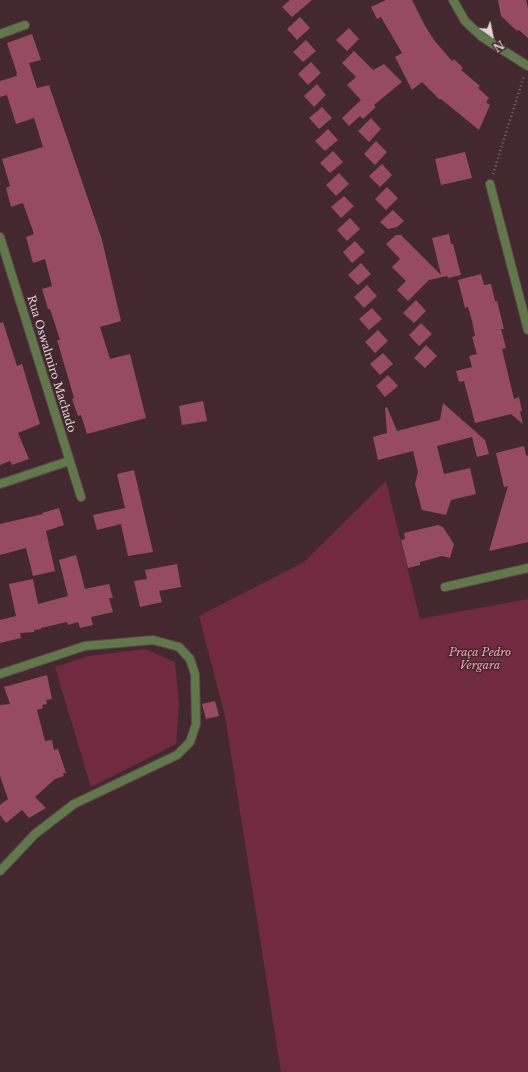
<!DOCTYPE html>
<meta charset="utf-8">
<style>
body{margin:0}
#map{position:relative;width:528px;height:1072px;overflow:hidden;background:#43292f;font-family:"Libre Baskerville",serif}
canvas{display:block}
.north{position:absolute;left:472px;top:16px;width:40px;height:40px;-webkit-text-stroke:3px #43292f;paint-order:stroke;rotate:147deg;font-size:11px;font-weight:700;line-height:16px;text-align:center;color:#e3d1d5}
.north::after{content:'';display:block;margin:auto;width:14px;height:18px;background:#e3d1d5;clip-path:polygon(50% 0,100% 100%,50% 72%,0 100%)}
</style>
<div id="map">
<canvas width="528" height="1072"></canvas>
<div class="north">N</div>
</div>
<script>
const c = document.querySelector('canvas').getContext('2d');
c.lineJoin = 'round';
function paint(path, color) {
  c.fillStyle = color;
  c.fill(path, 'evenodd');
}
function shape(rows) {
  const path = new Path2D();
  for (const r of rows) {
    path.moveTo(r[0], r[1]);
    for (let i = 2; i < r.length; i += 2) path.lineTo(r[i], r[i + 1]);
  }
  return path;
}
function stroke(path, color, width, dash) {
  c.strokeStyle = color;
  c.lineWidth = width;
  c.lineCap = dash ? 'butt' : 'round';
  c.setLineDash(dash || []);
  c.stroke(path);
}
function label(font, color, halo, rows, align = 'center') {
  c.font = font + ' "Libre Baskerville",serif';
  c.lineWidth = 3;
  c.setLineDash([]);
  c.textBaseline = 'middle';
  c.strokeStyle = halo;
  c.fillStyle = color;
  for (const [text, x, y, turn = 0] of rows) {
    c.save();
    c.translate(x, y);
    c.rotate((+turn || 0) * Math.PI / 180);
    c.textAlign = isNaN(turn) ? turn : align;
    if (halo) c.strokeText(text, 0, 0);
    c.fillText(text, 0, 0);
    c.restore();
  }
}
paint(shape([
 [386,481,420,619,528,599,528,1072,281,1072,225,716,199,616,304,562],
 [145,649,175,662,179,704,176,744,91,787,55,667,89,656]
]), '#712a40');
paint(shape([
 [290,0,312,0,292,17,282,7],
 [386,0,412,0,424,24,434,40,452,61,454,59,463,68,461,70,480,86,478,88,489,98,486,102,490,105,479,130,441,99,440,100,422,82,412,90,395,57,402,53,381,17,377,19,371,7],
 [498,0,526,0,528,8,528,38,519,30,517,31,501,16],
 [300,17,310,28,297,40,287,29],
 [349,28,359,39,347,51,336,40],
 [32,34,41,60,29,63,37,88,49,85,102,240,121,321,100,327,110,359,130,354,146,418,87,434,81,415,78,416,72,399,74,398,57,340,60,340,50,309,48,309,42,289,52,286,45,259,33,263,26,237,34,234,23,203,11,207,6,188,10,186,2,159,43,147,34,118,16,124,7,95,0,97,0,81,17,76,16,74,17,73,7,43],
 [306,40,316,51,303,62,293,52],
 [354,51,373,70,384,64,402,82,374,105,376,107,363,119,360,116,349,126,342,118,361,100,347,85,356,77,342,63],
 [311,62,321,73,308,85,298,74],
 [317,84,326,95,314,107,304,96],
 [322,107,332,118,319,129,309,118],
 [371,118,381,129,369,142,358,131],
 [328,129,338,140,325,151,315,141],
 [376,141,387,152,375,165,364,154],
 [333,151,343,162,330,173,320,163],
 [465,152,472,178,441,185,435,159],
 [382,164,392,175,380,187,369,176],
 [339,173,349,184,336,196,326,185],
 [387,187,398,198,386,210,375,199],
 [344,196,354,206,341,218,331,207],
 [393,210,404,221,397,227,388,229,380,222],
 [350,218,360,229,347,241,337,230],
 [449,234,451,244,453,244,461,275,448,278,447,276,429,280,408,301,397,290,406,281,392,267,400,259,386,244,396,235,401,235,441,275,432,238],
 [355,241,365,252,352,263,343,252],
 [361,263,371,274,358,285,348,275],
 [481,274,484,285,491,284,495,301,497,301,504,329,501,329,506,348,502,349,514,399,519,397,522,411,520,412,523,424,511,414,475,423,464,381,459,382,456,371,472,367,469,356,477,354,472,337,475,336,472,321,468,307,465,308,458,280],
 [367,285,377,296,364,308,354,297],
 [416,300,426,311,414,323,403,313],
 [372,308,382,319,369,330,359,319],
 [3,322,17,366,22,364,40,424,18,433,29,459,12,465,10,461,0,465,0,323],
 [421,323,432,334,419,346,409,335],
 [378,330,388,341,375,353,365,342],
 [426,345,437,356,425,368,414,358],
 [383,353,393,364,380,375,370,364],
 [388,375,398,386,385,397,376,386],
 [203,401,207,421,182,425,179,406],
 [443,403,485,440,489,454,477,457,472,437,437,446,444,474,470,468,476,494,451,500,446,515,422,510,415,484,418,472,413,451,378,460,373,437,387,433,385,408,387,407,397,431,440,420],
 [524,446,526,455,528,456,528,542,489,551,508,486,504,487,496,453],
 [134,470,153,552,128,556,121,524,97,530,93,515,125,508,117,474],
 [59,508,64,525,46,531,55,571,33,576,26,548,0,555,0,524,43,514,42,513],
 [438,525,443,527,454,544,450,558,442,556,420,562,420,565,408,568,401,540,405,539,404,533],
 [76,555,85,589,109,584,113,598,109,598,113,612,91,617,93,625,80,628,78,622,68,625,67,622,41,628,41,629,34,630,34,632,20,633,21,638,0,643,0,620,16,616,9,584,33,579,38,604,68,596,59,560],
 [177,564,181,587,159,591,162,602,140,607,134,581,147,579,145,570],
 [47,675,52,699,46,700,47,704,42,705,43,708,37,710,45,741,52,740,54,750,58,749,66,773,63,773,64,776,55,779,35,797,46,808,29,818,22,810,6,823,0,815,0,805,8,799,0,776,0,705,10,704,4,687],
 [215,701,219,716,206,719,202,704]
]), '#974b60');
const street = shape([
 [453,0,465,21,482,37,528,66],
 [0,34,25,25],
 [490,184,528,330],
 [0,237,81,497],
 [0,484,69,461],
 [445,587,528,568],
 [0,674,85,646,153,640,179,647,190,659,195,674,196,724,190,742,177,755,74,804,35,834,0,871]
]);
stroke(street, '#60474d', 10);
stroke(shape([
 [493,174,524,76]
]), '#80696e', 2.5, [1, 3]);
stroke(street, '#61784a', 8);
label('11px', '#e3d1d5', '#43292f', [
 ["Rua Oswalmiro Machado",51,364,73]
]);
label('italic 11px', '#faa2b7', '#43292f', [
 ["Praça Pedro",480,653],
 ["Vergara",480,666]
]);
</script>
